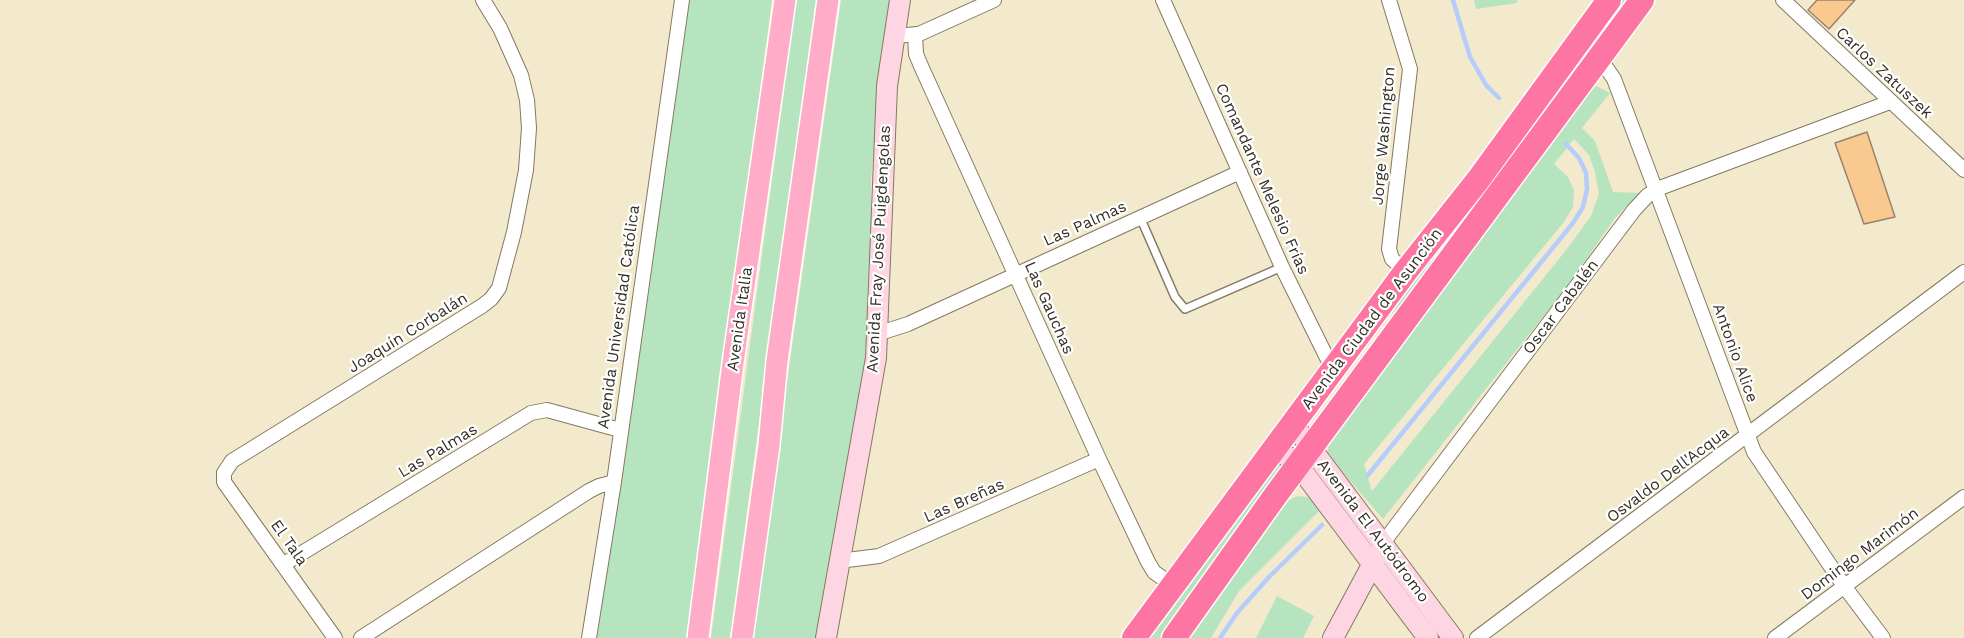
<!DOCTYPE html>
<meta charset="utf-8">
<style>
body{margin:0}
canvas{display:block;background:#f3e9cc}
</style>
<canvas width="1964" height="638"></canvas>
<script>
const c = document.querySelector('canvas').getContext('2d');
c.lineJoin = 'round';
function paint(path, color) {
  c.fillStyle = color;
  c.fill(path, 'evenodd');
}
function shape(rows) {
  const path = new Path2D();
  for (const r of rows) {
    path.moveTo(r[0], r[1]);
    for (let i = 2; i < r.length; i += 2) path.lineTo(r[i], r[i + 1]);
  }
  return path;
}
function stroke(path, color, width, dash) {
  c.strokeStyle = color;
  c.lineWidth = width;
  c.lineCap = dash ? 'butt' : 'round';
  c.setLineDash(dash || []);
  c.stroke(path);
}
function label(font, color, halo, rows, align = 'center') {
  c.font = font + ' "Work Sans",sans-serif';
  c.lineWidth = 4.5;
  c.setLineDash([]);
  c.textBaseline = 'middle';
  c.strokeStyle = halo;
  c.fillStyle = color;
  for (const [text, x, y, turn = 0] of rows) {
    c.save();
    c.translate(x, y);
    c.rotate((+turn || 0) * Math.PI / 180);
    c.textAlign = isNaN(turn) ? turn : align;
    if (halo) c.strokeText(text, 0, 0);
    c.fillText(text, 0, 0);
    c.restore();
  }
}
paint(shape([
 [687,0,772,0,688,638,597,638,636,380],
 [796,0,816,0,730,638,711,638],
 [841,0,890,0,884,36,871,180,871,324,857,416,817,638,754,638,776,460],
 [1474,0,1517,0,1517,3,1476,9],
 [1621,0,1630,0,1320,419,1317,417,1388,322,1409,284],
 [1596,86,1610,93,1582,128,1595,141,1613,192,1640,193,1615,218,1572,280,1383,519,1340,469,1328,452,1329,438,1585,92],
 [1574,139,1589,155,1595,172,1599,194,1591,216,1567,249,1372,491,1364,464,1564,222,1573,207,1574,190,1568,177,1554,164],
 [1277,459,1286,464,1161,638,1150,638],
 [1298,496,1311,498,1322,508,1239,591,1211,638,1189,638,1287,501],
 [1277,596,1314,616,1303,638,1256,638]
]), '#b6e4be');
stroke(shape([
 [1453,0,1470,57,1486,85,1499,98],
 [1368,475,1573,223,1583,207,1587,189,1586,173,1579,158,1566,144],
 [1220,638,1237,613,1270,576,1322,525]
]), '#b6cdfb', 4.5);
const building = shape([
 [1817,0,1855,0,1829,29,1808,10,1817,0],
 [1867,132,1895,217,1864,224,1835,143,1867,132]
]);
paint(building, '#f9c98f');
stroke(building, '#98846e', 1.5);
const lane = shape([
 [1140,217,1175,297,1185,309,1282,267]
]);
const street = shape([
 [1163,0,1282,267,1333,370],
 [1389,0,1410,69,1389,249,1392,259,1406,271],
 [1783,0,1964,170],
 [915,34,916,54,921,66,1099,459,1148,562,1154,572,1172,585],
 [894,36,919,34,994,0],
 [1599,57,1614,79,1754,452,1844,586,1883,638],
 [877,334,908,324,1240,172],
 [1383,543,1634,210,1647,196,1657,189,1890,102],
 [839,561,879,556,1099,459],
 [284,564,531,413,547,410,620,430],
 [335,638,224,482,224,473,232,461,482,306,491,299,499,288,514,232,526,170,529,128,527,100,521,75,500,28,483,0],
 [361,638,589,491,599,486,614,482],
 [589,638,614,482,682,0],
 [1477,638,1964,272],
 [1775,638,1964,497]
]);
const secondary = shape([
 [1293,424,1453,638],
 [1276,448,1298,465,1428,638],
 [826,638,876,358,887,86,900,0],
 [1333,638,1378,554]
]);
const primary = shape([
 [698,638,733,363,785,0],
 [742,638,769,445,777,361,828,0]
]);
const highway = shape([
 [1134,638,1406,271,1478,180,1609,0],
 [1174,638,1275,496,1642,0]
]);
stroke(lane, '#837a60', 10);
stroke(street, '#837a60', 16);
stroke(secondary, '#837a60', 22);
stroke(primary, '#fff', 24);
stroke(highway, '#fff', 27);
stroke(lane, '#fff', 7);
stroke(street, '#fff', 14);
stroke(secondary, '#fed6e3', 20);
stroke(primary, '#feacc8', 21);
stroke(highway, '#fd75a3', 24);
label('16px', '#343025', '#fff', [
 ["Carlos Zatuszek",1884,73,43],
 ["Jorge Washington",1384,136,-85],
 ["Comandante Melesio Frías",1262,179,66],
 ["Las Palmas",1085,224,-24],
 ["Avenida Fray José Puigdengolas",879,249,-87],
 ["Oscar Cabalén",1561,307,-53],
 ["Las Gauchas",1049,308,66],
 ["Avenida Universidad Católica",619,317,-82],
 ["Avenida Italia",740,319,-82],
 ["Avenida Ciudad de Asunción",1372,319,-53],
 ["Joaquín Corbalán",408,333,-32],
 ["Antonio Alice",1735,353,70],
 ["Las Palmas",438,451,-31],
 ["Osvaldo Dell'Acqua",1668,475,-37],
 ["Las Breñas",964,501,-24],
 ["Avenida El Autódromo",1373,531,53],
 ["El Tala",289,543,55],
 ["Domingo Marimón",1860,554,-37]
]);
</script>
